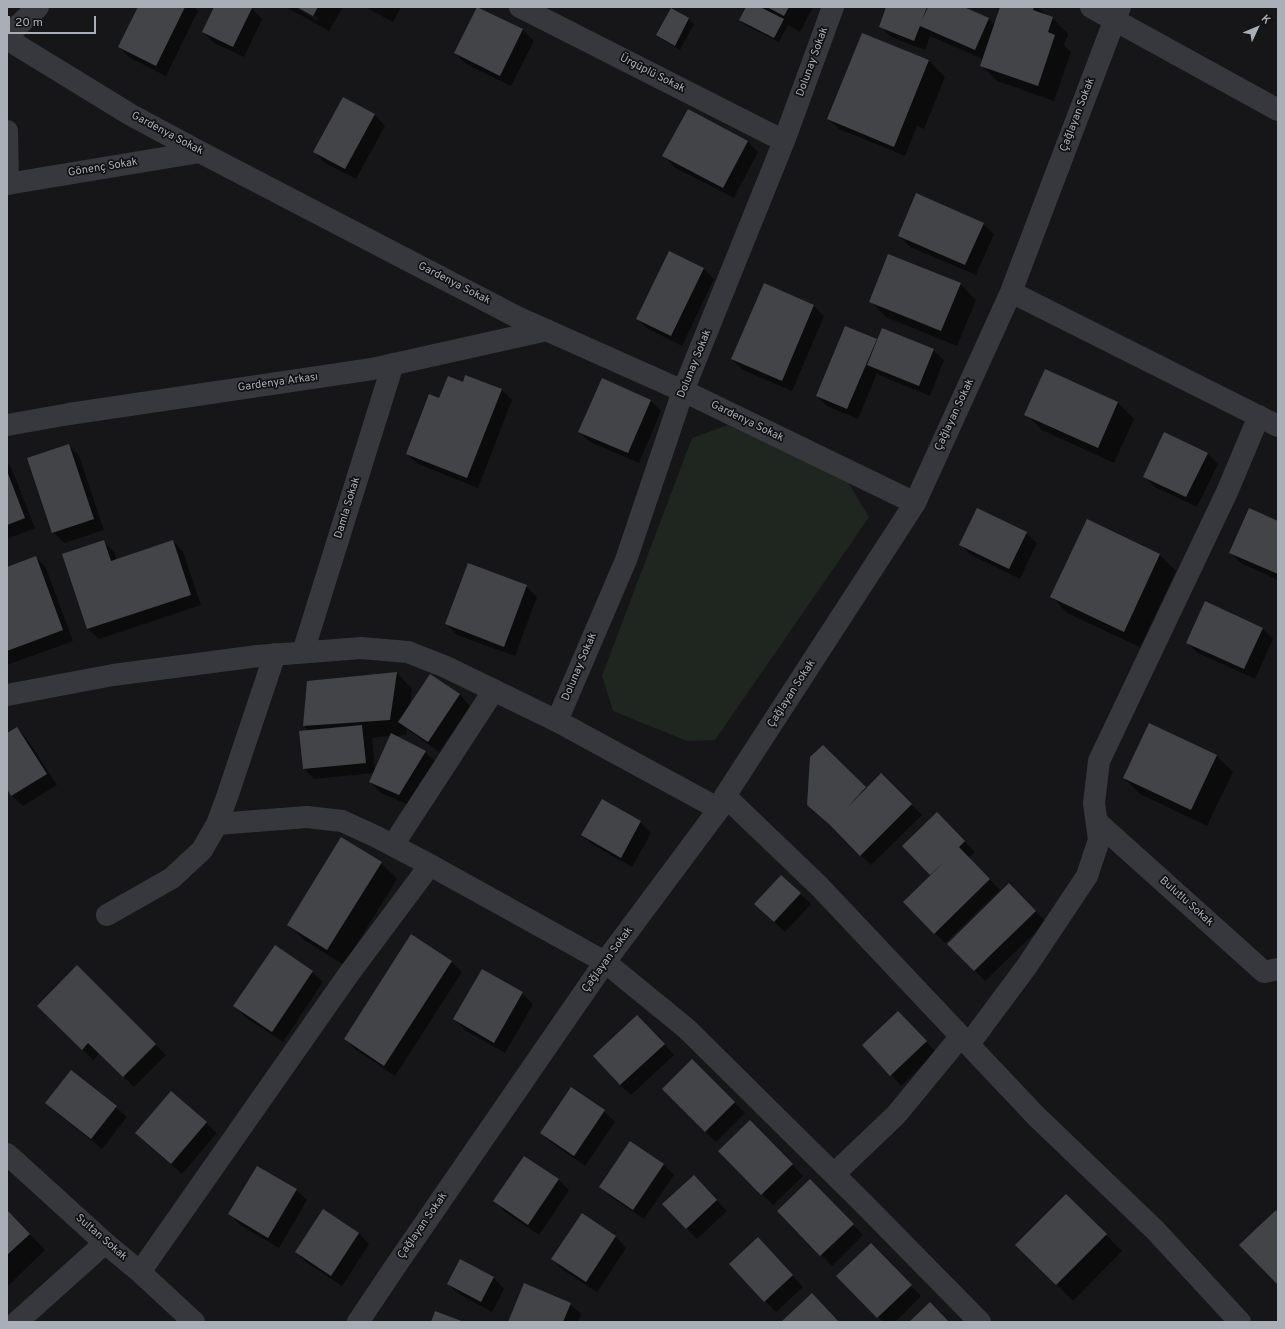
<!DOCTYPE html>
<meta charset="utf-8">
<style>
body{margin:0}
#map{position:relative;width:1285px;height:1329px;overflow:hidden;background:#161618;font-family:Overpass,sans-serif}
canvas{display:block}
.frame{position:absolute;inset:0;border:8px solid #a9aeb7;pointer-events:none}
.north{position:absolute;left:1237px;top:8px;width:40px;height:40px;-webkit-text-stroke:3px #111113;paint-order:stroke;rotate:46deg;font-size:11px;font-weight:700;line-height:16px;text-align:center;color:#a9aeb7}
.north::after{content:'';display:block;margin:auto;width:14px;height:18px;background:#a9aeb7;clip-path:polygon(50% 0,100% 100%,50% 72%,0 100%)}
.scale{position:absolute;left:8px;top:16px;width:88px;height:18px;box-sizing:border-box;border:2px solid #a9aeb7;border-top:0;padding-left:5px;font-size:12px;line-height:14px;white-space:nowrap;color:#a9aeb7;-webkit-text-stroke:3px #111113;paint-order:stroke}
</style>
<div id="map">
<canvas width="1285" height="1329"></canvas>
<div class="frame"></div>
<div class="north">K</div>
<div class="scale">20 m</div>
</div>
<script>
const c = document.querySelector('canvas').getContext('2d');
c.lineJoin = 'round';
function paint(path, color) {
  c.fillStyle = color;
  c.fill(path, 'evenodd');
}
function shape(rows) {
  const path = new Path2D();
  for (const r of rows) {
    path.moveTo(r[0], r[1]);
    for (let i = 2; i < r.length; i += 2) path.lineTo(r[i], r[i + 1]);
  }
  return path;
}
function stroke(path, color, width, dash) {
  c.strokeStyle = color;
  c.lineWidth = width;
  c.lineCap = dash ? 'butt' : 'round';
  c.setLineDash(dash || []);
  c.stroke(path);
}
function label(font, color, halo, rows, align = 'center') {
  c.font = font + ' Overpass,sans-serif';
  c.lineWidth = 3.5;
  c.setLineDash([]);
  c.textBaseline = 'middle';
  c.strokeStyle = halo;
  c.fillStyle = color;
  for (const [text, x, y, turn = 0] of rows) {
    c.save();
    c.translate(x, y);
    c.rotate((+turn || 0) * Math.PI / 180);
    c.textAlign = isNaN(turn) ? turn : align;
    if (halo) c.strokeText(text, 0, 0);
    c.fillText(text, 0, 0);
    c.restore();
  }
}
paint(shape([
 [728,425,845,477,869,517,715,740,687,741,613,711,602,676,692,438]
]), '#1e261f');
paint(shape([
 [139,7,194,7,198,11,166,76,130,58,119,47],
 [215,7,248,7,252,9,262,19,244,57,214,43,203,32],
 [286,7,295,7,317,20,318,18,299,7,343,7,329,31],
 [365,7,401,7,393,22],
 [747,7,813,7,800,32,788,25,779,42,745,25,740,20],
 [888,7,961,7,989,19,995,25,1001,7,1038,7,1048,17,1052,18,1068,34,1064,45,1071,52,1054,101,997,81,981,65,983,59,930,36,925,50,891,37,880,26],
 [478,8,523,30,534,41,511,86,466,64,455,53],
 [671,10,689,19,694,24,680,50,663,40,658,35],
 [863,34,929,61,945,77,924,129,917,126,905,156,839,129,828,119],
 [344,98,375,115,385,126,356,179,325,163,314,152],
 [688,110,748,142,758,152,734,198,674,167,664,156],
 [983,224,994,234,976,275,910,247,899,236],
 [703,268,714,279,682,346,648,329,637,319],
 [960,284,976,300,957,346,886,317,870,301],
 [813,305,824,316,792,391,743,370,732,359],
 [876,340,878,342,933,350,944,360,930,396,879,375,877,373,858,419,827,406,817,396],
 [1045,371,1118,403,1134,419,1114,463,1042,430,1026,414],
 [463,383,501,389,512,400,478,488,418,464,407,454,440,400],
 [651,401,661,411,639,463,590,442,579,432],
 [68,445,79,456,104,530,64,543,53,532],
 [1207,453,1218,464,1197,507,1155,487,1144,477],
 [7,462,11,467,35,528,7,539],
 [1088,520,1160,555,1176,571,1140,647,1067,613,1052,597],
 [1278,523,1278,580,1241,563,1230,553],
 [1026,533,1037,543,1020,579,971,555,961,545],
 [103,541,114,552,117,560,173,541,183,552,201,605,99,639,88,629,63,555],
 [36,557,46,568,73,641,7,665,7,568],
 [526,586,537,597,515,656,457,635,446,624],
 [1262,628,1273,639,1255,679,1198,653,1187,643],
 [397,673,412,689,410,705,430,675,460,695,470,706,439,752,407,729,406,735,395,736,425,752,436,762,409,805,381,793,370,782,374,773,314,779,304,768,309,731,304,726,308,682],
 [390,736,375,770,372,738],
 [1150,724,1217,756,1233,772,1207,826,1140,794,1124,778],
 [17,728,27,739,57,785,23,806,12,796,7,787,7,734],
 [823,747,867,790,881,775,922,815,871,865,841,835,808,805],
 [602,800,640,822,651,833,632,867,593,845,582,835],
 [937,814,975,852,968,858,1000,890,945,943,904,902,932,875,903,846],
 [381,863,397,879,344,965,304,940,288,924],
 [1009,884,1046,922,985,981,949,944],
 [800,894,811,904,785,932,755,904],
 [451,962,462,972,395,1076,356,1050,345,1039],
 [77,967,166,1055,134,1087,100,1053,93,1060,39,1006],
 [312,972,323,982,283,1042,245,1017,235,1006],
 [522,993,533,1004,505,1053,465,1030,454,1019],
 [909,1023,936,1052,901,1086,891,1075],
 [648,1027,674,1055,631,1095,620,1085],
 [692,1060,745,1113,716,1142,663,1089],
 [571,1088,604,1111,615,1122,585,1166,552,1143,541,1133],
 [171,1092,217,1133,182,1174,147,1144,136,1133],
 [46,1103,116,1107,127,1117,102,1149,57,1113],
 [750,1122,803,1176,773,1205,720,1151],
 [630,1142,664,1165,674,1175,644,1219,611,1197,600,1186],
 [558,1179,569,1190,539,1235,505,1212,495,1201],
 [704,1187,727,1211,697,1239,686,1228],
 [296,1190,307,1200,279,1248,240,1225,230,1214],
 [821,1191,863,1235,832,1266,779,1211],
 [1066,1195,1122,1251,1073,1301,1017,1245],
 [7,1211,45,1250,9,1285,7,1284],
 [582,1215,616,1237,626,1248,597,1292,563,1270,552,1259],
 [359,1233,369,1244,342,1286,307,1263,296,1252],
 [768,1249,803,1287,776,1312,730,1264],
 [881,1255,921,1296,895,1322,883,1322,838,1276],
 [461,1260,494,1278,504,1289,492,1312,459,1294,448,1284],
 [570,1304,581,1314,578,1322,509,1322]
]), '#0007');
paint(shape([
 [138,7,185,7,156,66,118,47],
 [214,7,252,8,233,47,202,32],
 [297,7,318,7,313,16],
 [477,7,523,29,500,76,454,53],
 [746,7,760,7,784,19,774,38,739,20],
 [767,7,789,7,784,16],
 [886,7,927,7,922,20,928,7,964,7,989,18,975,50,920,26,914,41,879,27],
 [1000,7,1034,7,1033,10,1053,17,1048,32,1055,35,1038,86,980,66],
 [671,8,689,18,675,46,656,35],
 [862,33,929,60,894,147,827,119],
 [343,97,375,114,345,169,313,152],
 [688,109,748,141,723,188,662,156],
 [916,193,984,223,965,265,898,236],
 [669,251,704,268,671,336,636,319],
 [888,254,961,283,941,331,869,302],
 [764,283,814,305,782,381,731,359],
 [845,326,877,339,847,409,816,396],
 [882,328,934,349,919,386,867,365],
 [1045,369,1118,402,1098,448,1024,415],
 [465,375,502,389,467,478,406,454,429,394,439,398,448,376,463,382],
 [602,378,651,400,628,453,578,432],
 [1164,432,1208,453,1186,497,1143,477],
 [69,444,94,519,52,533,27,458],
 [7,471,25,518,7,525],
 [977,508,1027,532,1009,569,959,545],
 [1249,508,1278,521,1278,574,1229,553],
 [1087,519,1160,554,1124,632,1050,597],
 [104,540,111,561,173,540,191,595,87,629,62,554],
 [36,556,63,630,7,651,7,567],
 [468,563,527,585,504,647,445,624],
 [1205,601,1263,628,1244,669,1186,643],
 [397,672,390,720,303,726,307,681],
 [430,674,460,694,428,742,398,722],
 [1149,723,1217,755,1191,810,1123,778],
 [362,725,366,763,303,769,299,731],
 [17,727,47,774,11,796,7,789,7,733],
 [391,733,426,751,399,795,369,782],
 [823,745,866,787,846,809,881,773,912,804,860,856,830,825,807,805,810,757],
 [602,799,641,821,621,858,581,835],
 [937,812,965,841,959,847,990,879,934,934,903,902,945,861,930,875,902,846],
 [341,837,382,862,327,950,287,925],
 [781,875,801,893,774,922,754,904],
 [1009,883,1036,911,974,971,947,944],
 [411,934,452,961,384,1066,344,1039],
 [275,945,313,971,272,1032,233,1006],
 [77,965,156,1044,123,1077,88,1043,82,1050,37,1006],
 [482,969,523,992,494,1043,453,1019],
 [898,1011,927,1041,890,1076,862,1045],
 [637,1015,665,1044,620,1085,593,1056],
 [692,1059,735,1102,705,1132,662,1089],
 [71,1070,117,1106,91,1139,45,1103],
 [571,1087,605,1110,574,1156,540,1133],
 [171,1091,207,1122,171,1164,135,1133],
 [750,1120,793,1164,761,1195,718,1151],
 [630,1141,664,1164,633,1210,599,1187],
 [524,1156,559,1179,528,1225,493,1201],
 [257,1166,297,1189,268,1238,228,1214],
 [694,1175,717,1200,686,1229,662,1204],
 [810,1179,854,1224,820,1256,777,1211],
 [1066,1194,1107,1234,1056,1285,1015,1245],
 [323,1209,359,1233,331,1276,295,1252],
 [7,1210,30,1234,7,1255],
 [1276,1210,1278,1213,1278,1285,1239,1245],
 [582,1213,616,1236,586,1282,551,1259],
 [758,1237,793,1275,764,1302,729,1264],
 [871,1243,912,1285,877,1318,836,1276],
 [460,1259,494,1277,481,1302,447,1284],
 [524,1283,571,1303,563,1322,508,1322],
 [812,1293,839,1322,781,1322],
 [930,1302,949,1322,909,1322],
 [435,1311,464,1322,431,1322]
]), '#434448');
stroke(shape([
 [520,7,784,141],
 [1091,7,1278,110],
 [7,36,38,7],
 [7,39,131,115,200,152,517,317,692,395,915,503],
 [7,131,8,184],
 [7,184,200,152],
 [1011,292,1278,426],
 [7,425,69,414,372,369,547,330],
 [303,652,393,364],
 [7,695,113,675,258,656,361,648,408,652,446,667,557,721,719,809],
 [557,721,626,560,683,391,784,141,833,7],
 [725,796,819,886,1036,1116,1155,1230,1240,1322],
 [1097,822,1264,972,1278,969],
 [217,824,307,817,342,821,377,837,430,865,605,962,687,1029,863,1203,980,1322],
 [393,845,494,690],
 [107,915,172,878,202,850,217,824,227,797,275,654],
 [969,1044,1027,966,1087,876,1099,840,1094,803,1099,761,1227,492,1259,416],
 [7,1154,105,1243,140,1272,194,1322],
 [834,1174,896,1115,961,1036],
 [140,1272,348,975,430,865],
 [17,1322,105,1243],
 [358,1322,399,1261,605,962,719,809,725,796,915,503,1011,292,1115,19,1120,7]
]), '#37383d', 22);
label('11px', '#a9aeb7', '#111113', [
 ["Dolunay Sokak",813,62,-70],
 ["Ürgüplü Sokak",652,74,27],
 ["Çağlayan Sokak",1078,115,-69],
 ["Gardenya Sokak",167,134,28],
 ["Gönenç Sokak",103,168,-9],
 ["Gardenya Sokak",454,284,27],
 ["Dolunay Sokak",695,364,-68],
 ["Gardenya Arkası",278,383,-8],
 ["Çağlayan Sokak",955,415,-65],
 ["Gardenya Sokak",747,422,26],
 ["Damla Sokak",348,508,-73],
 ["Dolunay Sokak",580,667,-67],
 ["Çağlayan Sokak",792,694,-57],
 ["Bulutlu Sokak",1186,902,42],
 ["Çağlayan Sokak",608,960,-54],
 ["Çağlayan Sokak",423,1226,-55],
 ["Sultan Sokak",101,1238,41]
]);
</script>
